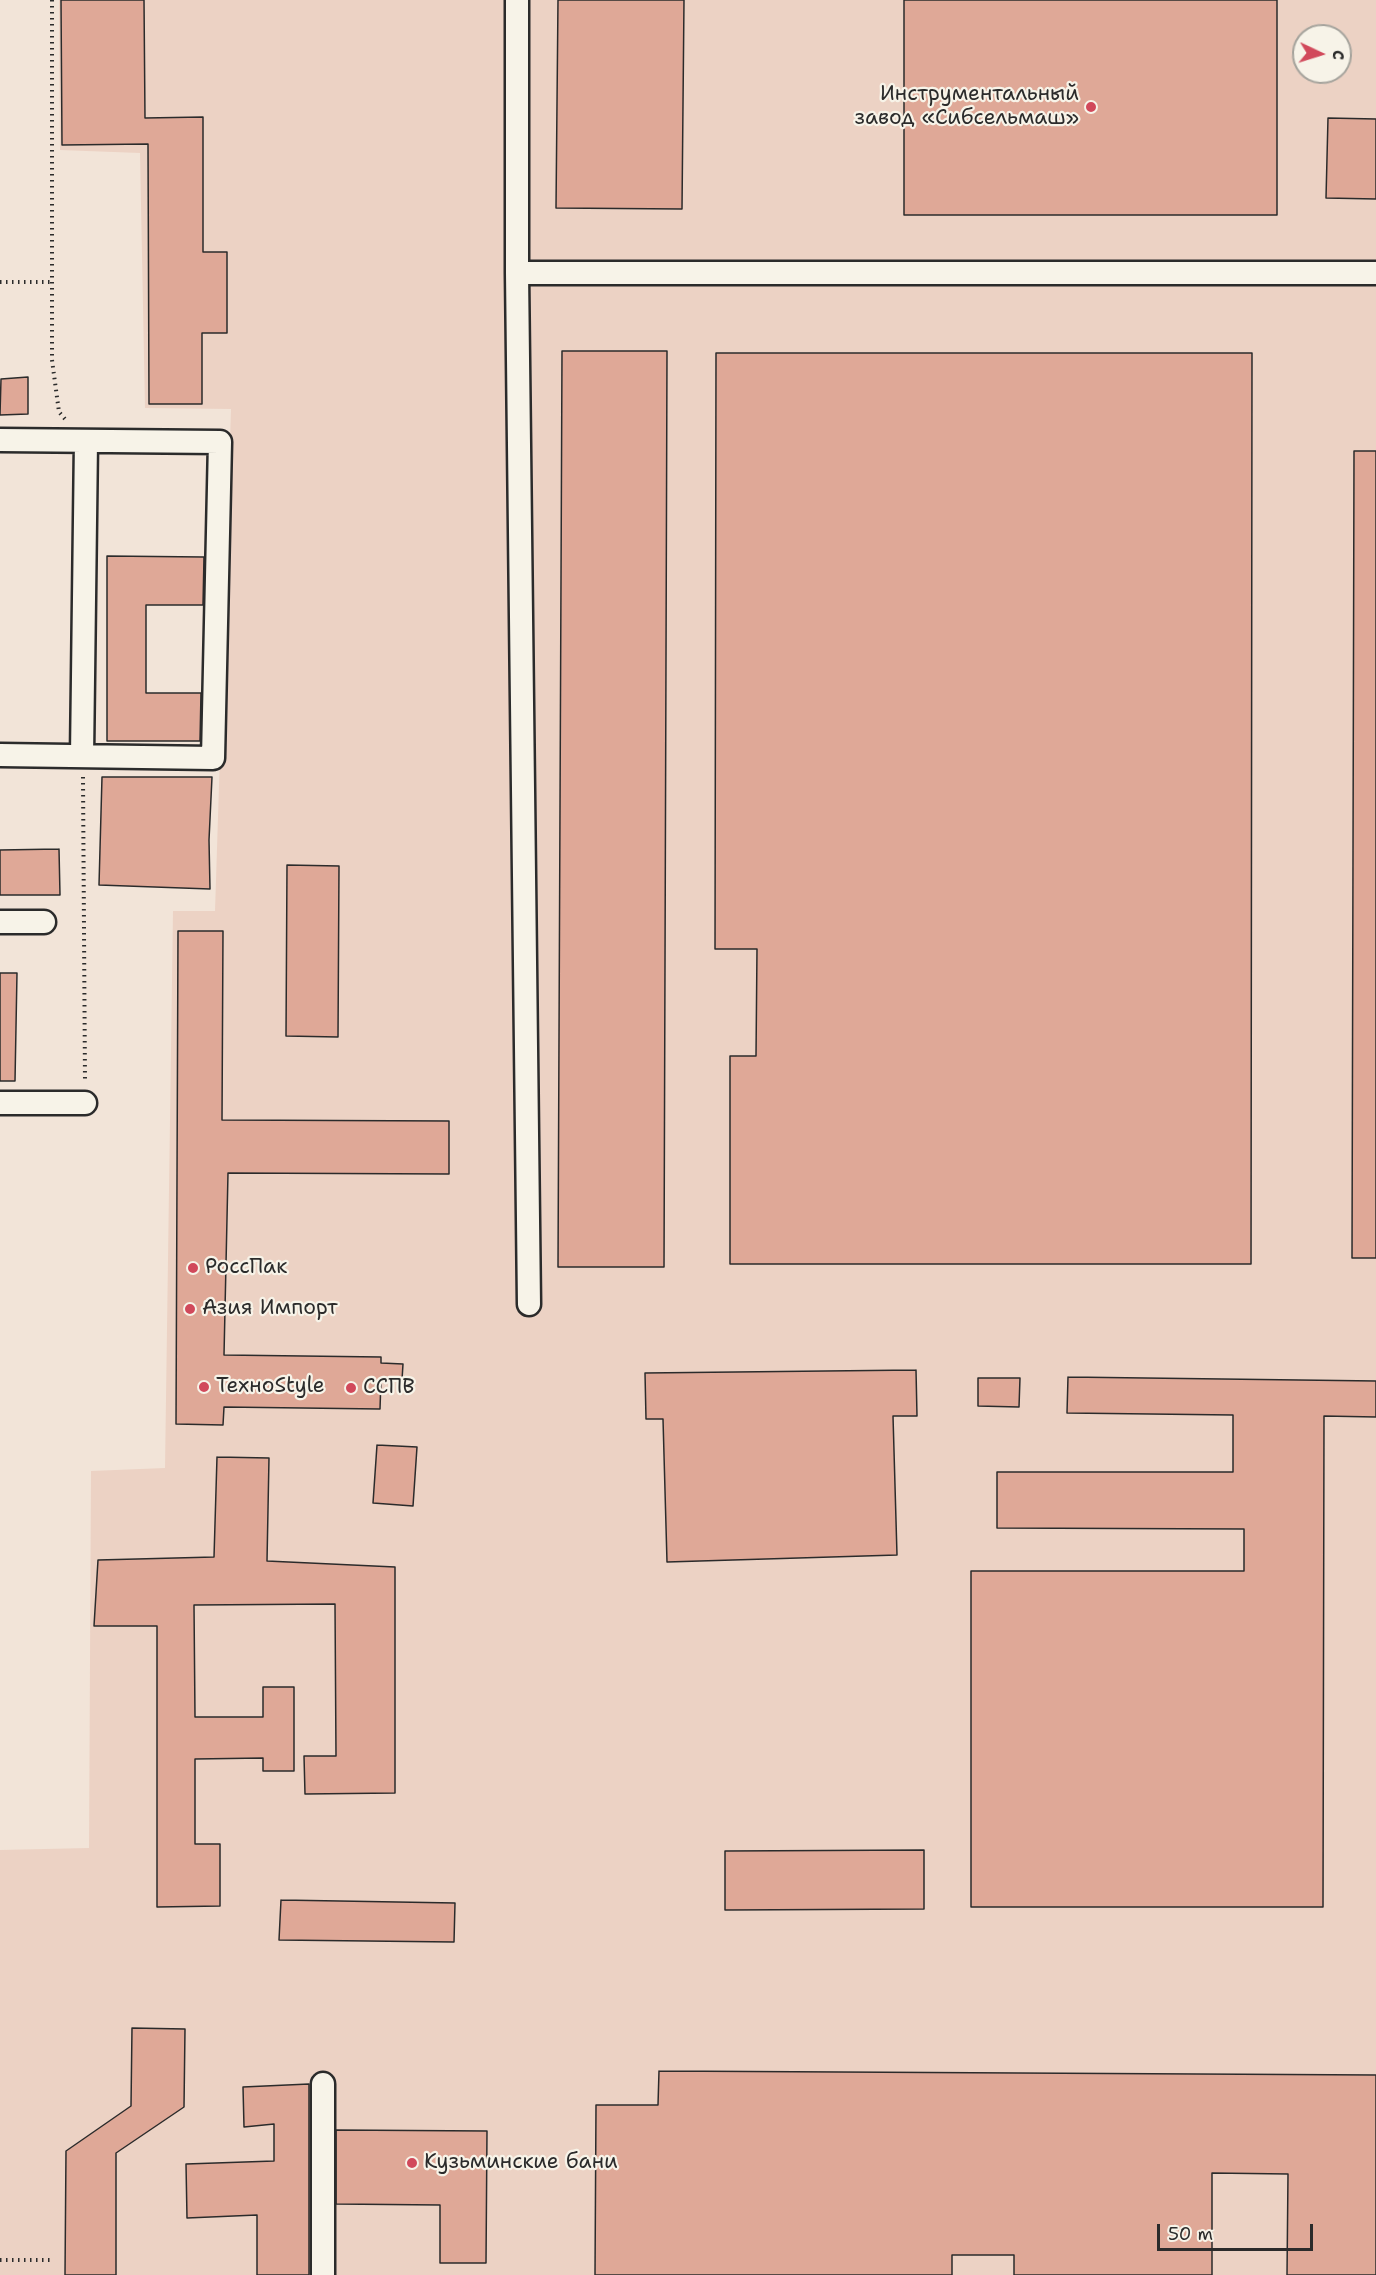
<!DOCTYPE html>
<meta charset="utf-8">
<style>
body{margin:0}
#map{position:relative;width:1376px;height:2275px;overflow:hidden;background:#f2e4d8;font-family:"Shantell Sans",sans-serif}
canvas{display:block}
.north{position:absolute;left:1292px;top:24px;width:60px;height:60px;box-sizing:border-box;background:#f7f3e8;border:2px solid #a5a39c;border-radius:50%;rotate:94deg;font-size:16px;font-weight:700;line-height:24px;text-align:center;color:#2b2b2b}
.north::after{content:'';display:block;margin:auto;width:21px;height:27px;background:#d1495b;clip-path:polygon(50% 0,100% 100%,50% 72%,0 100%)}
.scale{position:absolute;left:1157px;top:2224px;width:156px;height:27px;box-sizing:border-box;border:3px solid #2b2b2b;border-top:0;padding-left:8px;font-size:18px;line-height:21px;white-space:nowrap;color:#2b2b2b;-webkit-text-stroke:4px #f7f3e8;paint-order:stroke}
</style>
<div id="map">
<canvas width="1376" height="2275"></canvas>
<div class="north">С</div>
<div class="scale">50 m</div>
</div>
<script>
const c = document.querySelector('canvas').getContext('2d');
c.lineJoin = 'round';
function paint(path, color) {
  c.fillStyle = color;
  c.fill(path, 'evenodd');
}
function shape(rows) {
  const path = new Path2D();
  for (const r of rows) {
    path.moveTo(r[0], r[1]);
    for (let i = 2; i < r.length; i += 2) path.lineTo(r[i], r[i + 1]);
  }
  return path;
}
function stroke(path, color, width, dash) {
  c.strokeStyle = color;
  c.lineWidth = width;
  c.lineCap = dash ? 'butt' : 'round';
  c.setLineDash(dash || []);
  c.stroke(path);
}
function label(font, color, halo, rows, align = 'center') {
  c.font = font + ' "Shantell Sans",sans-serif';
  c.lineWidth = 4.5;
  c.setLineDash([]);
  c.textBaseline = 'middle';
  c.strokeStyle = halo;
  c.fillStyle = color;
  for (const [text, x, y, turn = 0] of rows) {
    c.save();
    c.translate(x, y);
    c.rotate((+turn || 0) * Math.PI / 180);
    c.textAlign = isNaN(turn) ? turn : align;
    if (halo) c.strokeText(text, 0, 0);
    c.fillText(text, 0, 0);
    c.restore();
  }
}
paint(shape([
 [59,0,1376,0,1376,2275,0,2275,0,1850,89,1848,91,1471,165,1468,173,911,215,911,231,409,145,408,140,153,60,150],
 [1304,36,1340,36,1340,72,1304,72]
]), '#ecd2c4');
const building = shape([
 [61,0,144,0,145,118,203,117,203,252,227,252,227,333,202,333,202,404,149,404,148,144,62,145,61,0],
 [558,0,684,0,682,209,556,208,558,0],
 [904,0,1277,0,1277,215,904,215,904,0],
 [1328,118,1376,119,1376,199,1326,198,1328,118],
 [562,351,667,351,664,1267,558,1267,562,351],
 [716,353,1252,353,1251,1264,730,1264,730,1056,756,1056,757,949,715,949,716,353],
 [28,377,28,414,0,415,1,379,28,377],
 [1354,451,1376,451,1376,1258,1352,1258,1354,451],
 [107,556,204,557,203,605,146,605,146,693,201,693,200,741,107,741,107,556],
 [102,777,212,777,209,840,210,889,99,885,102,777],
 [59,849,60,895,0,895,0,850,59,849],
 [287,865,339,866,338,1037,286,1036,287,865],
 [178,931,223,931,222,1120,449,1121,449,1174,228,1173,224,1355,381,1357,381,1363,403,1364,402,1380,381,1379,380,1409,224,1407,223,1425,176,1424,178,931],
 [0,973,17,973,15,1081,0,1081,0,973],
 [916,1370,917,1416,893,1416,897,1555,667,1562,663,1419,646,1419,645,1373,916,1370],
 [1068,1377,1376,1381,1376,1417,1324,1416,1323,1907,971,1907,971,1571,1244,1571,1244,1529,997,1528,997,1472,1233,1472,1233,1415,1067,1413,1068,1377],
 [978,1378,1020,1378,1019,1407,978,1406,978,1378],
 [377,1445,417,1447,413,1506,373,1503,377,1445],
 [217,1457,269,1458,267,1561,395,1567,395,1793,305,1794,304,1756,336,1756,335,1604,194,1605,195,1717,263,1717,263,1687,294,1687,294,1771,263,1771,263,1758,195,1759,195,1844,220,1844,220,1906,157,1907,157,1626,94,1626,98,1560,214,1557,217,1457],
 [924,1850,924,1909,725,1910,725,1851,924,1850],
 [281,1900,455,1903,454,1942,279,1940,281,1900],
 [132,2028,185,2029,184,2107,116,2153,116,2275,65,2275,66,2151,131,2106,132,2028],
 [659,2071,1376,2075,1376,2275,1287,2275,1288,2174,1212,2173,1212,2275,1014,2275,1014,2255,952,2255,952,2275,595,2275,596,2105,658,2105,659,2071],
 [309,2084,309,2275,257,2275,257,2215,187,2218,186,2164,274,2161,274,2124,244,2127,243,2087,309,2084],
 [336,2130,487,2131,486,2263,440,2263,440,2205,336,2204,336,2130]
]);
paint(building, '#dfa897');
stroke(building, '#2b2b2b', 1.5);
const minor = shape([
 [517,0,517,273,529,1304],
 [517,273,1376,273],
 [0,440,220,442,213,758,0,755],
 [82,756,86,441],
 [0,922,44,922],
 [0,1103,85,1103],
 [323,2275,323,2084]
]);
stroke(minor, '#2b2b2b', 27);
stroke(shape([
 [52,0,52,360,59,412,65,419],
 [0,282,52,282],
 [83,777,85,1082],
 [0,2260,54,2260]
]), '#2b2b2b', 4, [1.5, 4.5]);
stroke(minor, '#f7f3e8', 22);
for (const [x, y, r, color] of [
 [1091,107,6,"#d1495b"],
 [193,1268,6,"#d1495b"],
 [190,1309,6,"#d1495b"],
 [204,1387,6,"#d1495b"],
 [351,1388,6,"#d1495b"],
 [412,2163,6,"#d1495b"]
]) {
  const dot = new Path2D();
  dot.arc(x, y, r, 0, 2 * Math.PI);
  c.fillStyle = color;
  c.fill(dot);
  stroke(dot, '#f7f3e8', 2);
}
label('21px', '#2b2b2b', '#f7f3e8', [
 ["Инструментальный",1079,95,"right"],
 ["завод «Сибсельмаш»",1079,119,"right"],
 ["РоссПак",205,1268],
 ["Азия Импорт",202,1309],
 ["ТехноStyle",216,1387],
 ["ССПВ",363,1388],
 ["Кузьминские бани",424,2163]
], 'left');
</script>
